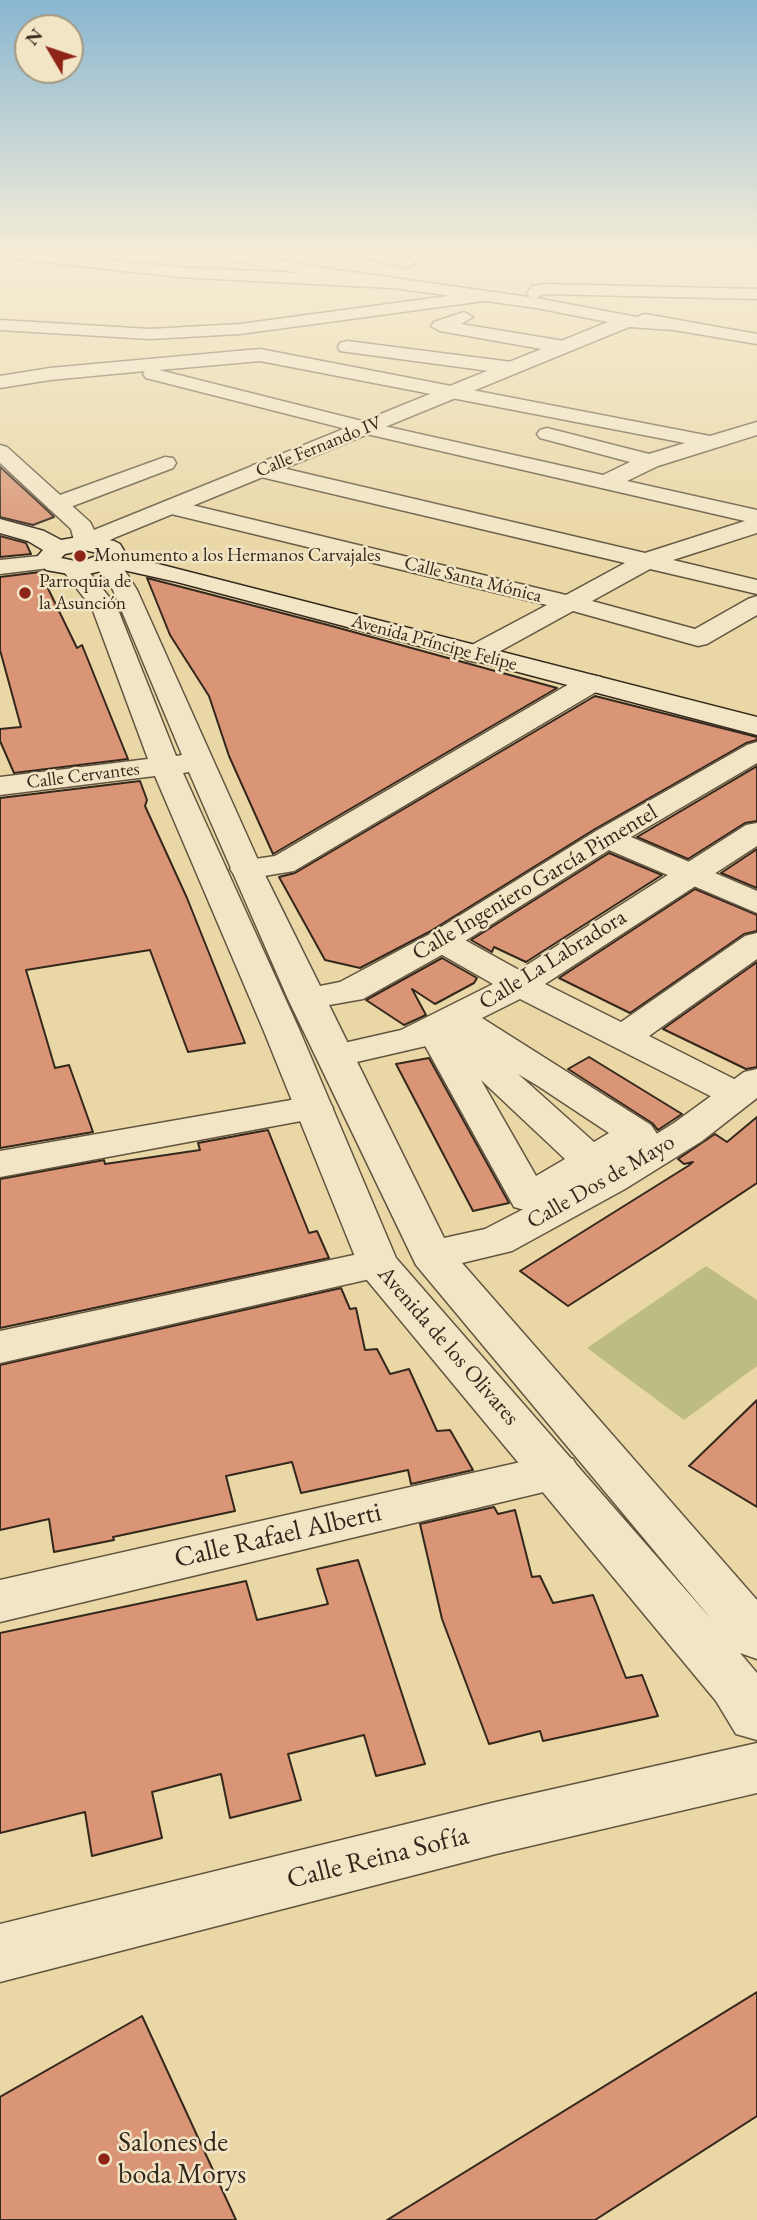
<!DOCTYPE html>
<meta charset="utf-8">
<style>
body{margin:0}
#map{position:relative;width:757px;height:2220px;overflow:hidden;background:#ead7a6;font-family:"EB Garamond",serif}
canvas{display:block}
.north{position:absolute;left:14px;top:14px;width:70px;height:70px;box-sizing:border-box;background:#f1e5c5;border:2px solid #a59982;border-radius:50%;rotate:309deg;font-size:19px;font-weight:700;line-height:28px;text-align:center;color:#34281d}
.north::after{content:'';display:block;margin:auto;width:24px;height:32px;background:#8f2418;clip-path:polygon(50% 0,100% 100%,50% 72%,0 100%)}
</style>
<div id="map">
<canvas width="757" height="2220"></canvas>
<div class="north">N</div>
</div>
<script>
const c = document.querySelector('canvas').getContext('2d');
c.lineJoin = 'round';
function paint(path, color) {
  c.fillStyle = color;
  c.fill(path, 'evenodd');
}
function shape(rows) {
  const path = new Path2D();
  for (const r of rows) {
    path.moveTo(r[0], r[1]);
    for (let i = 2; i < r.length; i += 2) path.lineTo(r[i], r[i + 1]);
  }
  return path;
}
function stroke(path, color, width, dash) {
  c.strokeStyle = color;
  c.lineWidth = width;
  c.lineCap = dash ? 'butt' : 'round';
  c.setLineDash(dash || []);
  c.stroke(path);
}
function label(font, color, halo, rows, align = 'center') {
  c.font = font + ' "EB Garamond",serif';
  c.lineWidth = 5;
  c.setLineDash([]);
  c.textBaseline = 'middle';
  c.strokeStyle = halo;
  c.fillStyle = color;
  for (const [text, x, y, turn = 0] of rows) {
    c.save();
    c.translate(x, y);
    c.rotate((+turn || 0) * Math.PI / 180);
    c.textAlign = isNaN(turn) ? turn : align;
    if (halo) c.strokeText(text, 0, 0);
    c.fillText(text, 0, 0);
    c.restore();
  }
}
paint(shape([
 [706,1266,757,1300,757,1366,684,1420,587,1348]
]), '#bdbd82');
const building = shape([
 [0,467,47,510,54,517,33,525,0,517,0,467],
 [0,536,26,543,31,554,0,557,0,536],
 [40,572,77,648,82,645,128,759,14,773,0,741,0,729,21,727,0,650,0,577,40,572],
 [147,578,328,625,557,688,273,854,229,756,209,696,170,635,147,578],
 [595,696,757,737,757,740,746,743,595,829,429,932,360,968,325,960,279,877,295,873,595,696],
 [757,766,757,821,745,823,688,859,637,837,757,766],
 [140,781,147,800,145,806,187,898,245,1043,188,1052,150,950,26,970,55,1068,69,1065,93,1132,0,1148,0,798,140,781],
 [757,849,757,888,721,873,757,849],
 [609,853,662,875,526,962,494,947,492,952,471,940,609,853],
 [695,889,757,915,757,931,744,934,630,1013,559,978,695,889],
 [442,958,477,978,474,983,435,1004,412,989,426,1015,404,1025,366,1000,442,958],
 [757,962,757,1067,746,1069,663,1029,757,962],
 [589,1057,682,1114,658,1130,652,1123,568,1069,589,1057],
 [429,1058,509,1203,473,1211,396,1064,429,1058],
 [757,1117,757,1183,662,1246,568,1306,520,1271,688,1166,693,1162,684,1164,678,1159,715,1134,727,1142,757,1117],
 [268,1130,309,1233,317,1231,329,1258,0,1328,0,1179,104,1160,105,1164,200,1150,198,1143,268,1130],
 [341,1288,350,1309,356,1308,365,1350,377,1349,390,1374,409,1369,437,1431,450,1430,473,1470,411,1484,408,1470,301,1493,292,1462,226,1476,235,1511,113,1537,114,1540,54,1552,49,1519,0,1530,0,1365,341,1288],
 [757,1400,757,1507,689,1466,757,1400],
 [494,1507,498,1514,515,1510,532,1577,540,1576,553,1603,593,1595,626,1678,642,1675,658,1716,543,1741,540,1731,489,1744,442,1619,420,1524,494,1507],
 [358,1560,425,1764,376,1776,364,1735,288,1754,301,1800,230,1818,221,1774,152,1792,162,1838,92,1856,85,1812,0,1833,0,1633,246,1581,257,1620,328,1604,317,1569,358,1560],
 [757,1992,757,2116,595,2220,387,2220,757,1992],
 [142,2016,236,2220,0,2220,0,2097,142,2016]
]);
paint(building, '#d99576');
stroke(building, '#34281d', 2);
const pedestrian = shape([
 [469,1015,482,1018,651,1125,657,1134,651,1143,617,1163,629,1178,623,1187,609,1191,595,1187,588,1180,542,1207,528,1211,514,1207,423,1042,428,1034,456,1018,469,1015],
 [518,1074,538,1086,609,1133,594,1142,518,1074],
 [481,1080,565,1159,536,1176,481,1080]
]);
const minor = shape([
 [0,249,177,267,392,278,400,283,392,288,177,277,0,257,0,249],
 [544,284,757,289,757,299,544,294,536,298,530,297,527,293,532,286,544,284],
 [485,291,494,296,491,300,240,334,150,339,0,330,0,320,150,329,240,324,485,291],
 [464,312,473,317,461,324,564,341,573,347,564,353,440,331,431,326,434,322,464,312],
 [347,341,512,362,522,368,512,374,340,351,338,347,340,343,347,341],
 [260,349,710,436,757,422,757,435,658,466,627,481,757,510,757,533,673,560,757,580,757,594,650,569,592,601,695,629,748,599,757,596,757,615,707,644,698,646,573,611,484,660,475,662,466,660,462,654,466,648,547,605,163,512,160,507,163,502,171,500,566,595,625,563,261,477,253,475,250,470,253,465,261,463,645,553,745,521,358,432,146,378,143,374,145,371,50,380,0,388,0,376,50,368,260,349],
 [260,361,685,443,649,454,547,428,540,430,537,434,540,438,630,462,603,475,366,422,159,370,260,361],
 [165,457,173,458,176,463,173,468,65,509,57,511,49,509,46,504,49,499,165,457],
 [591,675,601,677,605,683,601,689,294,871,246,879,235,876,230,869,235,862,275,856,581,677,591,675],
 [757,823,757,846,545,984,621,1022,745,936,757,933,757,959,649,1036,750,1087,756,1095,750,1103,737,1107,724,1103,520,999,426,1046,335,1067,322,1064,316,1056,322,1048,401,1030,493,984,430,948,425,941,430,934,442,931,454,934,519,970,746,825,757,823],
 [314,1096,328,1100,333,1108,328,1116,0,1177,0,1151,314,1096],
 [377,1250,392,1254,398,1264,392,1274,0,1363,0,1331,377,1250],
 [556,1454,573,1459,580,1472,573,1485,0,1622,0,1580,556,1454]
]);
const tertiary = shape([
 [189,249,221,249,330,269,536,298,637,317,645,314,757,334,757,344,674,330,629,327,114,538,97,548,76,548,71,529,0,463,0,445,7,447,90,522,94,530,608,322,536,308,330,279,197,254,189,249],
 [340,249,367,249,413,260,415,263,407,268,342,252,340,249],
 [49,555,58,557,61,562,58,567,0,574,0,560,49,555],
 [103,557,122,566,137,590,262,869,320,986,340,982,430,934,596,831,747,745,757,742,757,763,631,837,757,891,757,913,609,850,454,948,363,999,329,1005,444,1238,485,1229,597,1171,674,1123,744,1072,757,1069,757,1098,702,1141,625,1189,512,1251,462,1263,757,1600,757,1659,740,1653,757,1673,757,1740,736,1734,716,1701,362,1274,263,1029,155,776,0,795,0,777,148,759,92,608,61,568,64,563,73,561,82,563,117,607,176,756,182,755,113,590,104,576,91,564,94,559,103,557],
 [189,772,288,999,416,1265,712,1620,396,1258,299,1029,183,773,189,772],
 [757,1743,757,1793,496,1854,0,1982,0,1924,496,1802,757,1743]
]);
const secondary = shape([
 [0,519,44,531,61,540,84,536,114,541,120,544,127,556,757,717,757,735,177,582,114,568,80,576,46,570,36,558,43,550,28,541,0,533,0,519],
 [84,550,102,554,80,562,61,558,65,554,84,550]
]);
stroke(pedestrian, '#62543f', 3);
stroke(minor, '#62543f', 3);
stroke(tertiary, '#62543f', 3);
stroke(secondary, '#34281d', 3);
paint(pedestrian, '#f1e5c5');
paint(minor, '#f1e5c5');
paint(tertiary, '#f1e5c5');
paint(secondary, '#f1e5c5');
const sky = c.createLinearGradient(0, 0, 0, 559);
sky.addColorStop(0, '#89b6d1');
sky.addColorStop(0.45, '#f6edd7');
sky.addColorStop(1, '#f6edd700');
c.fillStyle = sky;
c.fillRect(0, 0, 757, 559);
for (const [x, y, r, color] of [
 [80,556,7,"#8f2418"],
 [25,593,7,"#8f2418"],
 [104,2159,7,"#8f2418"]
]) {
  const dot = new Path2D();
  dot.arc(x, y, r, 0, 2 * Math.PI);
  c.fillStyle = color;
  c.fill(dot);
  stroke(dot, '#f1e5c5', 2.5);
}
label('19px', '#34281d', '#f1e5c5', [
 ["Calle Fernando IV",319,447,-22],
 ["Calle Santa Mónica",473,580,14],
 ["Avenida Príncipe Felipe",434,643,15],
 ["Calle Cervantes",83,776,-7]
]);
label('19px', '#34281d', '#f1e5c5', [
 ["Monumento a los Hermanos Carvajales",94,556],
 ["Parroquia de",39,582],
 ["la Asunción",39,604]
], 'left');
label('23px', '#34281d', '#f1e5c5', [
 ["Calle Ingeniero García Pimentel",535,883,-31],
 ["Calle La Labradora",553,960,-32],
 ["Calle Dos de Mayo",601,1182,-30],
 ["Avenida de los Olivares",448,1346,49]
]);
label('28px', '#34281d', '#f1e5c5', [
 ["Calle Rafael Alberti",278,1536,-13],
 ["Calle Reina Sofía",378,1858,-14]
]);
label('28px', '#34281d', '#f1e5c5', [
 ["Salones de",118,2143],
 ["boda Morys",118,2175]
], 'left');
</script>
